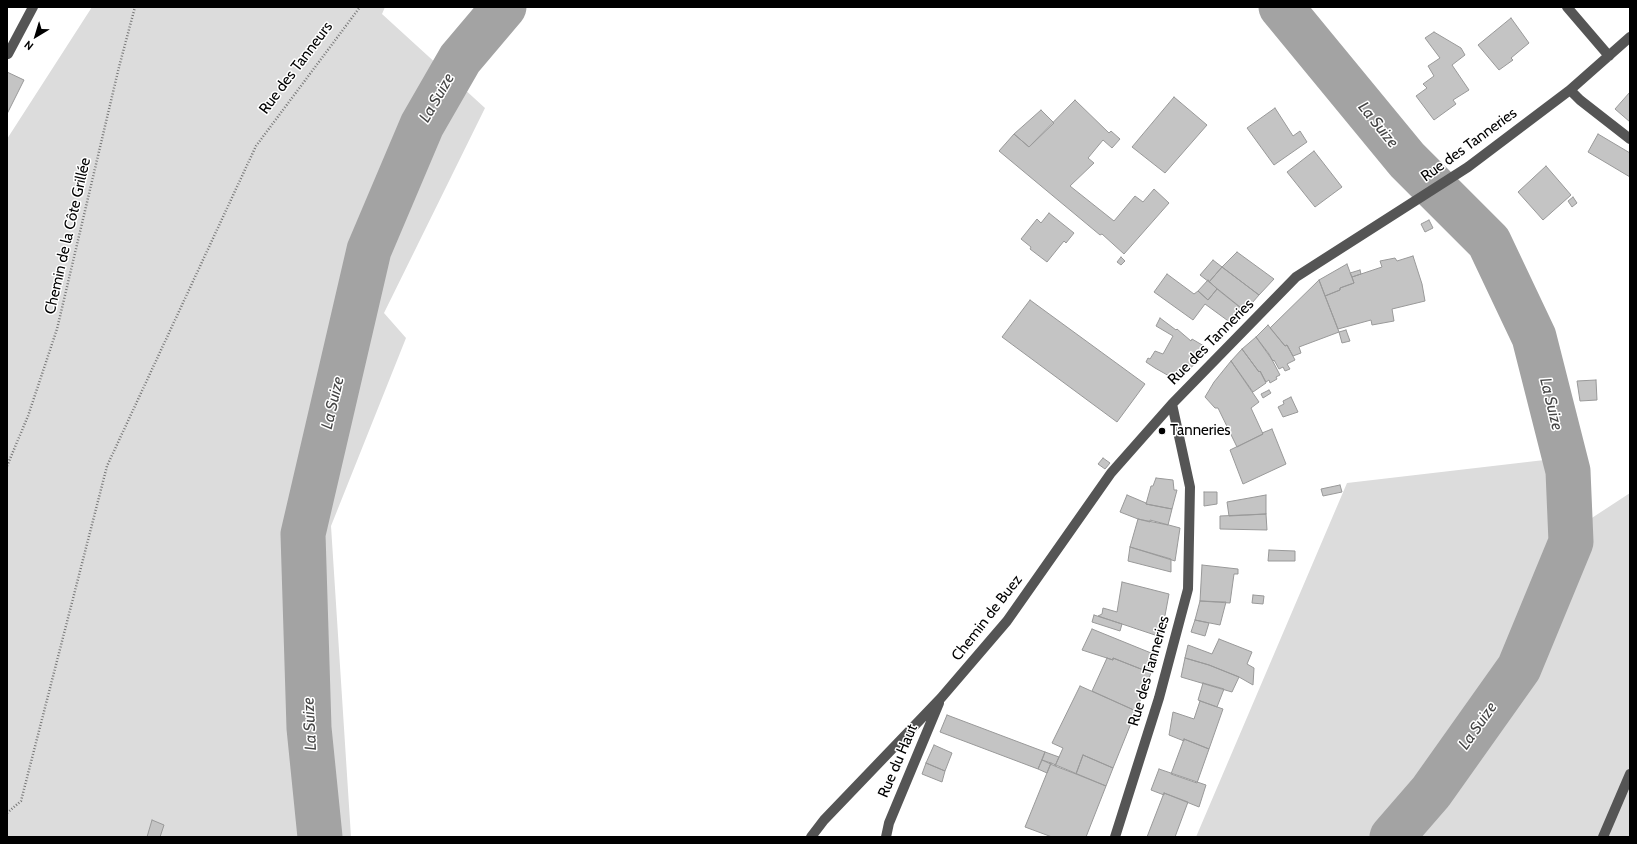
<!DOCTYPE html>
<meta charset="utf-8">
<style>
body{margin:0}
#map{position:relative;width:1637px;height:844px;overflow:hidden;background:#fff;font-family:Cabin,sans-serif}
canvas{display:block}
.frame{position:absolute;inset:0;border:8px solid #000;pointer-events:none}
.north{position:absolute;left:16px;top:16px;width:40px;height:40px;-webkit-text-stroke:3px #fff;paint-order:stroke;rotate:218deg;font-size:11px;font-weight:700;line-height:16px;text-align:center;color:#000}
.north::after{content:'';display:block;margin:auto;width:14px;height:18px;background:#000;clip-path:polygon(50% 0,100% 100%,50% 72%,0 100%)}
</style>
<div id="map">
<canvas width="1637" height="844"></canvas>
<div class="frame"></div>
<div class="north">N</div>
</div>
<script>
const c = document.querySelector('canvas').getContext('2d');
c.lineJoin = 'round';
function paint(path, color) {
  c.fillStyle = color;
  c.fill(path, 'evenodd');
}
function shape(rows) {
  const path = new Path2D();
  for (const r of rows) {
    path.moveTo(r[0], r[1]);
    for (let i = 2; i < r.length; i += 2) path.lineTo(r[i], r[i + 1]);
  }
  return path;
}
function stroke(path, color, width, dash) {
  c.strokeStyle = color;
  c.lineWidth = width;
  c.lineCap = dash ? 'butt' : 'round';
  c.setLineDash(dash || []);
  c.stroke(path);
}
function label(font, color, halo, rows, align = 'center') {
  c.font = font + ' Cabin,sans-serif';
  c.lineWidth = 3;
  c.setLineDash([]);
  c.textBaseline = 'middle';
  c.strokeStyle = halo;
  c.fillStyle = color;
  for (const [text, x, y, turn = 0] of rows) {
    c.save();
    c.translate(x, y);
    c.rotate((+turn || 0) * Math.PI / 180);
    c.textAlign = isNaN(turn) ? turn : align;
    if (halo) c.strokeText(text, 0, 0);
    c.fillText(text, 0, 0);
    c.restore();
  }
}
paint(shape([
 [92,7,385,7,382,14,485,108,384,313,406,338,331,526,351,837,7,837,7,139],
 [1553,459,1563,527,1578,527,1630,493,1630,837,1196,837,1347,483]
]), '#dcdcdc');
stroke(shape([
 [1281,7,1407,160,1489,242,1534,337,1568,471,1571,542,1519,668,1431,792,1392,837],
 [320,837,309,728,303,534,369,250,422,125,460,59,504,7]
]), '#a3a3a3', 45);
const building = shape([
 [1511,18,1529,43,1511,58,1513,60,1499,70,1478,45,1511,18],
 [1434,32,1461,48,1465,55,1452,65,1469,90,1453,100,1456,104,1434,120,1416,96,1427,88,1423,84,1434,76,1428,66,1440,58,1425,38,1434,32],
 [7,72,24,80,7,114,7,72],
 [1630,92,1630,122,1615,109,1630,92],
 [1174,97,1207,125,1165,173,1132,147,1174,97],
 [1075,100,1109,133,1111,131,1120,139,1112,148,1103,140,1088,158,1094,163,1070,186,1114,221,1135,196,1143,202,1154,189,1169,203,1124,254,1102,234,1100,235,999,151,1014,134,1029,147,1075,100],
 [1275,108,1293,136,1300,131,1307,142,1274,165,1247,128,1275,108],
 [1041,110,1054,123,1029,147,1014,134,1041,110],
 [1598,134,1630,153,1630,177,1588,152,1598,134],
 [1314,151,1342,187,1315,207,1287,172,1314,151],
 [1546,166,1571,195,1543,220,1518,192,1546,166],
 [1573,197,1577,203,1572,207,1568,201,1573,197],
 [1049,213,1074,233,1066,243,1064,241,1047,262,1030,249,1031,247,1021,239,1037,219,1041,223,1049,213],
 [1429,220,1433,228,1425,232,1421,224,1429,220],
 [1237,252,1274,279,1259,295,1222,267,1237,252],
 [1413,256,1422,284,1425,301,1392,309,1394,321,1372,325,1371,320,1338,329,1325,296,1340,290,1340,288,1354,283,1352,277,1382,267,1380,261,1395,258,1397,261,1413,256],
 [1121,257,1125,261,1121,265,1117,262,1121,257],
 [1213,260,1222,267,1209,282,1200,275,1213,260],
 [1347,264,1354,283,1340,288,1340,290,1325,296,1319,280,1347,264],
 [1222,267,1259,295,1245,311,1209,282,1222,267],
 [1360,270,1361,274,1352,277,1350,273,1360,270],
 [1167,274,1194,294,1198,291,1208,300,1217,289,1242,309,1231,323,1205,304,1193,320,1154,292,1167,274],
 [1208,280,1217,289,1208,300,1198,291,1208,280],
 [1319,280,1339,332,1299,347,1301,353,1293,356,1287,345,1285,346,1270,328,1319,280],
 [1030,300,1145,384,1117,422,1002,337,1030,300],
 [1160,318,1176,330,1177,329,1191,341,1192,339,1209,349,1178,381,1155,368,1146,362,1148,358,1150,359,1155,351,1163,354,1173,336,1156,326,1160,318],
 [1268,325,1285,346,1287,345,1295,360,1287,364,1290,369,1285,371,1283,367,1279,369,1274,360,1273,361,1256,337,1268,325],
 [1346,330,1350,341,1342,343,1339,332,1346,330],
 [1256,337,1269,354,1280,375,1276,377,1277,379,1270,383,1269,380,1266,382,1260,371,1259,372,1242,349,1256,337],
 [1242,349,1259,372,1260,371,1266,383,1253,392,1231,361,1242,349],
 [1231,361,1259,402,1251,408,1263,434,1237,447,1218,408,1215,408,1205,397,1214,382,1231,361],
 [1596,380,1597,400,1580,401,1577,381,1596,380],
 [1269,390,1271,393,1263,398,1261,394,1269,390],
 [1291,397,1298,412,1283,417,1278,407,1284,404,1283,401,1291,397],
 [1272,429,1286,464,1243,484,1230,450,1263,434,1262,433,1272,429],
 [1103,458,1110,463,1105,469,1098,464,1103,458],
 [1156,478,1173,480,1174,490,1177,490,1172,509,1146,504,1151,486,1153,486,1156,478],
 [1340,485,1342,492,1323,496,1321,489,1340,485],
 [1204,492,1217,492,1217,504,1204,506,1204,492],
 [1127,495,1146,503,1146,504,1172,509,1168,525,1138,519,1120,512,1127,495],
 [1266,495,1266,514,1229,516,1227,502,1266,495],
 [1266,514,1267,530,1220,529,1220,516,1266,514],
 [1138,519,1150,522,1150,520,1180,528,1175,561,1130,547,1138,519],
 [1130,547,1171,559,1171,572,1128,561,1130,547],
 [1269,550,1295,551,1295,561,1268,561,1269,550],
 [1202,565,1238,569,1238,574,1234,574,1230,603,1200,601,1202,565],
 [1122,582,1169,594,1161,637,1098,616,1102,614,1103,608,1117,612,1122,582],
 [1253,595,1264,596,1263,604,1252,603,1253,595],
 [1200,601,1226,602,1220,625,1195,620,1200,601],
 [1094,615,1122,624,1120,631,1092,622,1094,615],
 [1195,620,1209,623,1205,636,1191,632,1195,620],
 [1092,629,1156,655,1151,673,1113,658,1113,660,1082,650,1092,629],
 [1219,639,1252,652,1247,664,1254,668,1253,685,1239,677,1209,665,1185,658,1188,645,1212,654,1219,639],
 [1107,658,1113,660,1113,658,1151,673,1136,711,1092,691,1107,658],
 [1185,658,1209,665,1239,677,1232,692,1181,677,1185,658],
 [1203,683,1224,689,1217,707,1198,700,1203,683],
 [1080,686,1136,711,1113,768,1083,755,1076,774,1055,766,1063,748,1052,743,1080,686],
 [1200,701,1223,709,1209,749,1184,739,1184,741,1169,735,1173,712,1194,719,1200,701],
 [947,715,1045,752,1038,769,940,732,947,715],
 [1184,739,1209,749,1197,783,1171,774,1184,739],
 [934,745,952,753,945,771,926,763,934,745],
 [1045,752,1059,757,1055,766,1042,760,1045,752],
 [1083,755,1113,768,1106,786,1076,774,1083,755],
 [1042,760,1051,763,1047,773,1038,769,1042,760],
 [926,763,945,771,942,782,922,774,926,763],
 [1051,763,1106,786,1086,837,1052,837,1025,827,1051,763],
 [1159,769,1206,785,1199,807,1164,793,1164,795,1151,790,1159,769],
 [1164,793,1188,802,1175,837,1147,837,1164,793],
 [152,820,164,825,160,837,147,837,152,820]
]);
paint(building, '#c4c4c4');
stroke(building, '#999', 1);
stroke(shape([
 [7,466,28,416,57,329,119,67,135,7],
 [7,813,21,801,107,466,256,146,360,7]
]), '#777', 2.5, [1, 2]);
stroke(shape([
 [1567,7,1609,56],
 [8,54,33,7],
 [1570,90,1580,100,1630,139],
 [811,837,824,820,941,698,1007,621,1111,473,1172,404,1296,277,1468,167,1570,90,1630,37],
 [886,837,889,823,939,703],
 [1115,837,1159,698,1188,589,1190,487,1172,404],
 [1603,837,1630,774]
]), '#555', 10);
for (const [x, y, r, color] of [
 [1162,431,4,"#000"]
]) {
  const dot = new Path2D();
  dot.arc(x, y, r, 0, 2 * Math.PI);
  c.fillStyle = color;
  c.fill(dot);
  stroke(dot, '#fff', 1.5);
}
label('15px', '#000', '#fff', [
 ["Rue des Tanneurs",296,68,-53],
 ["Rue des Tanneries",1469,145,-36],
 ["Chemin de la Côte Grillée",68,236,-77],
 ["Rue des Tanneries",1211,342,-45],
 ["Chemin de Buez",987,618,-52],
 ["Rue des Tanneries",1149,671,-74],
 ["Rue du Haut",898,761,-67]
]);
label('15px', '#000', '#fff', [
 ["Tanneries",1170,431]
], 'left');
label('italic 16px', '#444', '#fff', [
 ["La Suize",437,98,-60],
 ["La Suize",1378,125,51],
 ["La Suize",333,403,-77],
 ["La Suize",1551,404,76],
 ["La Suize",310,724,-93],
 ["La Suize",1478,726,-55]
]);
</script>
